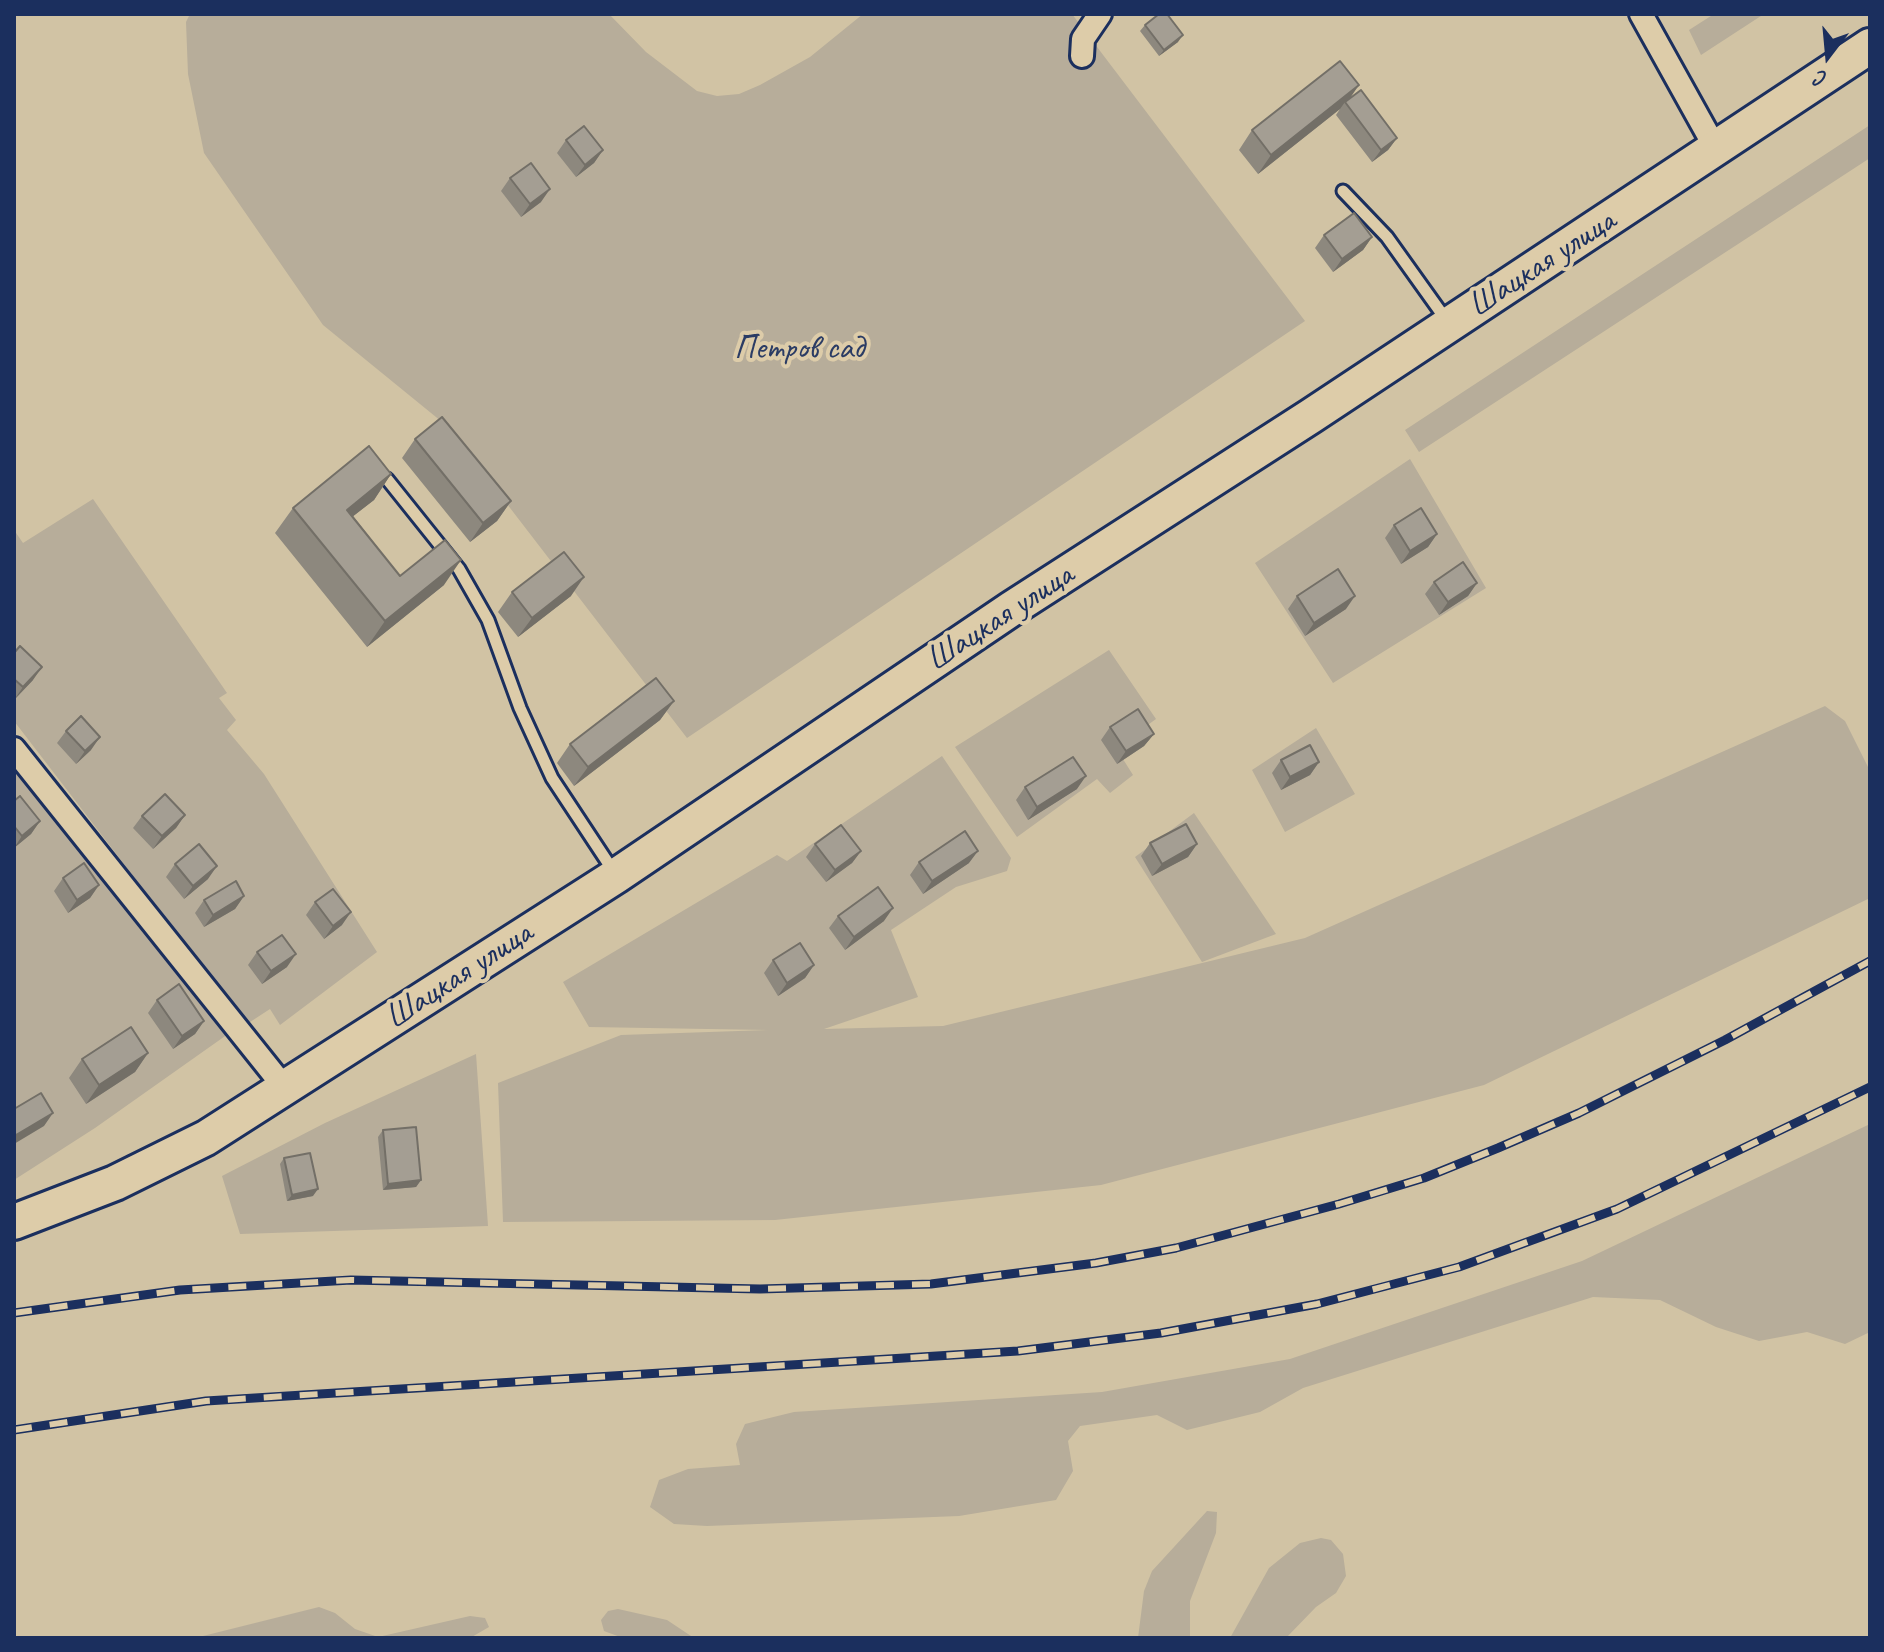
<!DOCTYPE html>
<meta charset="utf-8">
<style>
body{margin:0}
#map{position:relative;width:1884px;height:1652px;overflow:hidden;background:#d1c3a4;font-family:Caveat,sans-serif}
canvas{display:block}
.frame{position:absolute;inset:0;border:16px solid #1b2f5e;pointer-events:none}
.north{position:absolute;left:1788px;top:16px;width:80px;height:80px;-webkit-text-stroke:6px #ddcca9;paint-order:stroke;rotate:196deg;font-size:22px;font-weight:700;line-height:32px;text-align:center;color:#1b2f5e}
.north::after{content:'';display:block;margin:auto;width:28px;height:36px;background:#1b2f5e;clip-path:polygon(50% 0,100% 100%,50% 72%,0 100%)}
</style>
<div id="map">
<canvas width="1884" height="1652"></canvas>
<div class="frame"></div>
<div class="north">С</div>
</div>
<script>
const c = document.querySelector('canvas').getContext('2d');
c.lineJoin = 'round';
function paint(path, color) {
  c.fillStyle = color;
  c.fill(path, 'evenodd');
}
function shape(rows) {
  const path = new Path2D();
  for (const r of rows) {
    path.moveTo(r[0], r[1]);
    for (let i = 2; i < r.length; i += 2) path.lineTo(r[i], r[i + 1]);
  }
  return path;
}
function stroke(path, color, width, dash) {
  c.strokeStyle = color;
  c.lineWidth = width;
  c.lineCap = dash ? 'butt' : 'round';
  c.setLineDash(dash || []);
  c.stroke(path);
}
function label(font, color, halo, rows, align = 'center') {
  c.font = font + ' Caveat,sans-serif';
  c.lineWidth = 8;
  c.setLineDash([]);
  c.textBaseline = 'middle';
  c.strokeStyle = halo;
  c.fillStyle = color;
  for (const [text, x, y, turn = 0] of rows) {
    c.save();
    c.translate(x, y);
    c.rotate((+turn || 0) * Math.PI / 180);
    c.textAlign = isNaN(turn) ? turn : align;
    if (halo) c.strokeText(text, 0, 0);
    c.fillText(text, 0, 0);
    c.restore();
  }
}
paint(shape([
 [190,14,609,14,646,52,697,91,717,96,739,94,760,85,810,57,863,14,1072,14,1305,321,687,738,447,426,323,325,204,153,188,74,186,22],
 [1714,14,1764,14,1701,55,1689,30],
 [1870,125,1870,158,1419,452,1405,430],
 [1410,459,1486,588,1333,683,1255,563],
 [93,499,227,693,219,698,236,720,227,730,264,774,377,952,280,1025,270,1009,247,1024,14,721,14,530,23,543],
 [1109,650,1156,719,1116,748,1133,775,1110,793,1097,779,1017,837,955,747],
 [1825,706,1845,721,1870,771,1870,898,1484,1085,1101,1185,775,1220,503,1222,498,1083,621,1035,768,1030,589,1027,563,982,777,855,787,861,942,756,1011,858,1007,871,956,887,891,930,918,997,824,1029,943,1026,1305,938],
 [1316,728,1355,794,1285,832,1252,770],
 [14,764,228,1034,95,1128,14,1180],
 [1194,813,1276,934,1202,962,1135,857],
 [476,1054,488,1226,240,1234,222,1176,325,1123],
 [1870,1124,1870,1332,1845,1344,1807,1332,1759,1341,1716,1327,1660,1300,1593,1297,1303,1388,1260,1412,1187,1430,1157,1415,1080,1426,1068,1441,1073,1471,1056,1500,959,1516,707,1526,674,1524,650,1507,659,1480,688,1469,740,1465,736,1444,745,1424,794,1412,1102,1392,1290,1359,1582,1261],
 [1207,1511,1217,1512,1216,1533,1190,1601,1190,1638,1138,1638,1144,1591,1152,1571],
 [1321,1538,1331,1540,1343,1554,1346,1576,1336,1593,1316,1607,1286,1638,1230,1638,1269,1568,1300,1543],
 [319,1607,335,1613,355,1629,378,1637,470,1616,485,1618,489,1627,470,1638,195,1638],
 [618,1609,667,1620,694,1638,623,1638,604,1631,601,1620,608,1611]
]), '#b7ad9a');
const service = shape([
 [1343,191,1387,237,1447,321],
 [387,479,459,569,488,620,520,708,552,778,614,872]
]);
const minor = shape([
 [1641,14,1716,149],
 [1082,56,1083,39,1100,14],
 [14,749,284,1087]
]);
const primary = shape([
 [14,1222,115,1183,206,1138,616,876,1011,609,1311,416,1870,46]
]);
stroke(service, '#1b2f5e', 17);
stroke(minor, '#1b2f5e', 28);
stroke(primary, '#1b2f5e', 40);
stroke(service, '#ddcca9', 11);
stroke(minor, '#ddcca9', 22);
stroke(primary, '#ddcca9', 34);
const rail = shape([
 [14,1313,180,1290,351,1280,760,1289,931,1284,1096,1263,1176,1248,1339,1204,1424,1178,1498,1148,1579,1113,1725,1040,1870,961],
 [14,1430,206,1401,1018,1351,1161,1333,1317,1304,1459,1267,1617,1209,1870,1087]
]);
stroke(rail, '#1b2f5e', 9);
stroke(rail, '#ddcca9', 6, [18]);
paint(shape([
 [1145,25,1178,42,1159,56,1140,31],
 [1350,98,1397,138,1388,150,1372,162,1336,115,1340,109,1258,174,1239,150,1252,130],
 [566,140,603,150,594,163,576,177,557,153],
 [510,178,541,202,521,217,501,191],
 [1324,235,1372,237,1363,250,1333,272,1315,248],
 [415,439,511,501,497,521,470,542,402,458],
 [391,474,374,500,353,516,400,576,444,585,367,647,275,533,293,508],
 [1394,525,1437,534,1428,547,1401,564,1385,538],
 [1434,582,1477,583,1468,596,1439,615,1425,594],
 [512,592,571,596,518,637,498,612],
 [1297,596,1346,609,1305,636,1288,609],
 [14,653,33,680,14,700],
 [674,701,660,720,574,786,557,763,570,744],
 [1110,727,1154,734,1144,746,1117,764,1101,740],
 [66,731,91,750,76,764,57,743],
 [1281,760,1319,762,1310,775,1281,790,1272,773],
 [1025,787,1077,789,1028,820,1016,800],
 [14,801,40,821,31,834,14,848],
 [185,815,176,828,153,849,133,828,142,816],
 [1150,843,1197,844,1188,857,1152,876,1141,856],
 [815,844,861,851,852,863,826,882,806,857],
 [919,862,969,863,923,894,910,875],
 [175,864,208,879,184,899,166,877],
 [63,878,99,885,90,898,68,913,54,891],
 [244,896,235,909,204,927,195,913,204,900],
 [315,902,342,925,324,939,306,915],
 [838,916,884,921,845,950,829,928],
 [257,952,287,967,262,984,248,965],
 [773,960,814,965,805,978,778,996,764,973],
 [157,1000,204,1021,195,1034,173,1049,148,1013],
 [148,1053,135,1072,86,1104,69,1078,82,1059],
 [383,1130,421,1180,416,1187,383,1190,378,1137],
 [284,1158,313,1196,287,1201,280,1164]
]), '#8d887e');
paint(shape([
 [1183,35,1178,42,1159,56,1164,50],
 [1359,85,1346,104,1345,102,1340,109,1258,174,1271,155],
 [1397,138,1388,150,1372,162,1381,150],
 [603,150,594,163,576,177,585,165],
 [550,189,541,202,521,217,530,204],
 [1372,237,1363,250,1333,272,1342,259],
 [391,474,374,500,329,535,347,510],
 [511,501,497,521,470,542,483,523],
 [1437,534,1428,547,1401,564,1410,551],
 [461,560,444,585,367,647,385,621],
 [584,577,571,596,518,637,532,618],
 [1477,583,1468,596,1439,615,1448,602],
 [1355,596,1346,609,1305,636,1314,623],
 [42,667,33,680,14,700,23,687],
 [674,701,660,720,574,786,588,767],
 [1154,734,1144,746,1117,764,1126,751],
 [100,737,91,750,76,764,85,751],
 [1319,762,1310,775,1281,790,1290,777],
 [1086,776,1077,789,1028,820,1037,807],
 [185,815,176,828,153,849,162,836],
 [40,821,31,834,14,848,22,836],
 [1197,844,1188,857,1152,876,1162,864],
 [861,851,852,863,826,882,835,870],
 [978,851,969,863,923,894,932,881],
 [217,866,208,879,184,899,193,886],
 [99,885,90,898,68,913,77,900],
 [244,896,235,909,204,927,213,915],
 [893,908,884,921,845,950,854,937],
 [351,912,342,925,324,939,333,926],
 [296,954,287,967,262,984,271,971],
 [814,965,805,978,778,996,787,983],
 [204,1021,195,1034,173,1049,182,1036],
 [148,1053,135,1072,86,1104,99,1085],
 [53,1113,44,1126,14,1144,14,1138,16,1135],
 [421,1180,416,1187,383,1190,388,1184],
 [318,1189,313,1196,287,1201,292,1195]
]), '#736f67');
const building = shape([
 [1159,14,1167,14,1183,35,1164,50,1145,25,1159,14],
 [1340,61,1359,85,1271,155,1252,130,1340,61],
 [1361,90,1397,138,1381,150,1345,102,1361,90],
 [584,126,603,150,585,165,566,140,584,126],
 [531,163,550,189,530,204,510,178,531,163],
 [1354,213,1372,237,1342,259,1324,235,1354,213],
 [442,417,511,501,483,523,415,439,442,417],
 [369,446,391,474,347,510,400,576,445,540,461,560,385,621,293,508,369,446],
 [1421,508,1437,534,1410,551,1394,525,1421,508],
 [564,552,584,577,532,618,512,592,564,552],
 [1463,562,1477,583,1448,602,1434,582,1463,562],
 [1338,569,1355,596,1314,623,1297,596,1338,569],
 [20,646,42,667,23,687,14,679,14,653,20,646],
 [656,678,674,701,588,767,570,744,656,678],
 [1138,709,1154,734,1126,751,1110,727,1138,709],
 [81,716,100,737,85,751,66,731,81,716],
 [1310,745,1319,762,1290,777,1281,760,1310,745],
 [1073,757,1086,776,1037,807,1025,787,1073,757],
 [165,794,185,815,162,836,142,816,165,794],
 [20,796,40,821,22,836,14,826,14,801,20,796],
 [1186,824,1197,844,1162,864,1150,843,1186,824],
 [841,825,861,851,835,870,815,844,841,825],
 [965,831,978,851,932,881,919,862,965,831],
 [199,844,217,866,193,886,175,864,199,844],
 [84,863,99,885,77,900,63,878,84,863],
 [236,881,244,896,213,915,204,900,236,881],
 [878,887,893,908,854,937,838,916,878,887],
 [333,889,351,912,333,926,315,902,333,889],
 [282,935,296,954,271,971,257,952,282,935],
 [800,943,814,965,787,983,773,960,800,943],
 [179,984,204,1021,182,1036,157,1000,179,984],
 [131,1027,148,1053,99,1085,82,1059,131,1027],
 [41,1093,53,1113,16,1135,14,1132,14,1109,41,1093],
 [416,1127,421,1180,388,1184,383,1130,416,1127],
 [310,1153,318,1189,292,1195,284,1158,310,1153]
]);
paint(building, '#a49e93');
stroke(building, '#736f67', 2);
label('34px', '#1b2f5e', '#ddcca9', [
 ["Шацкая улица",1542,264,-33],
 ["Шацкая улица",1000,618,-33],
 ["Шацкая улица",459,976,-33]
]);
label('34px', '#2b3c64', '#ddcca9', [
 ["Петров сад",799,349]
]);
</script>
